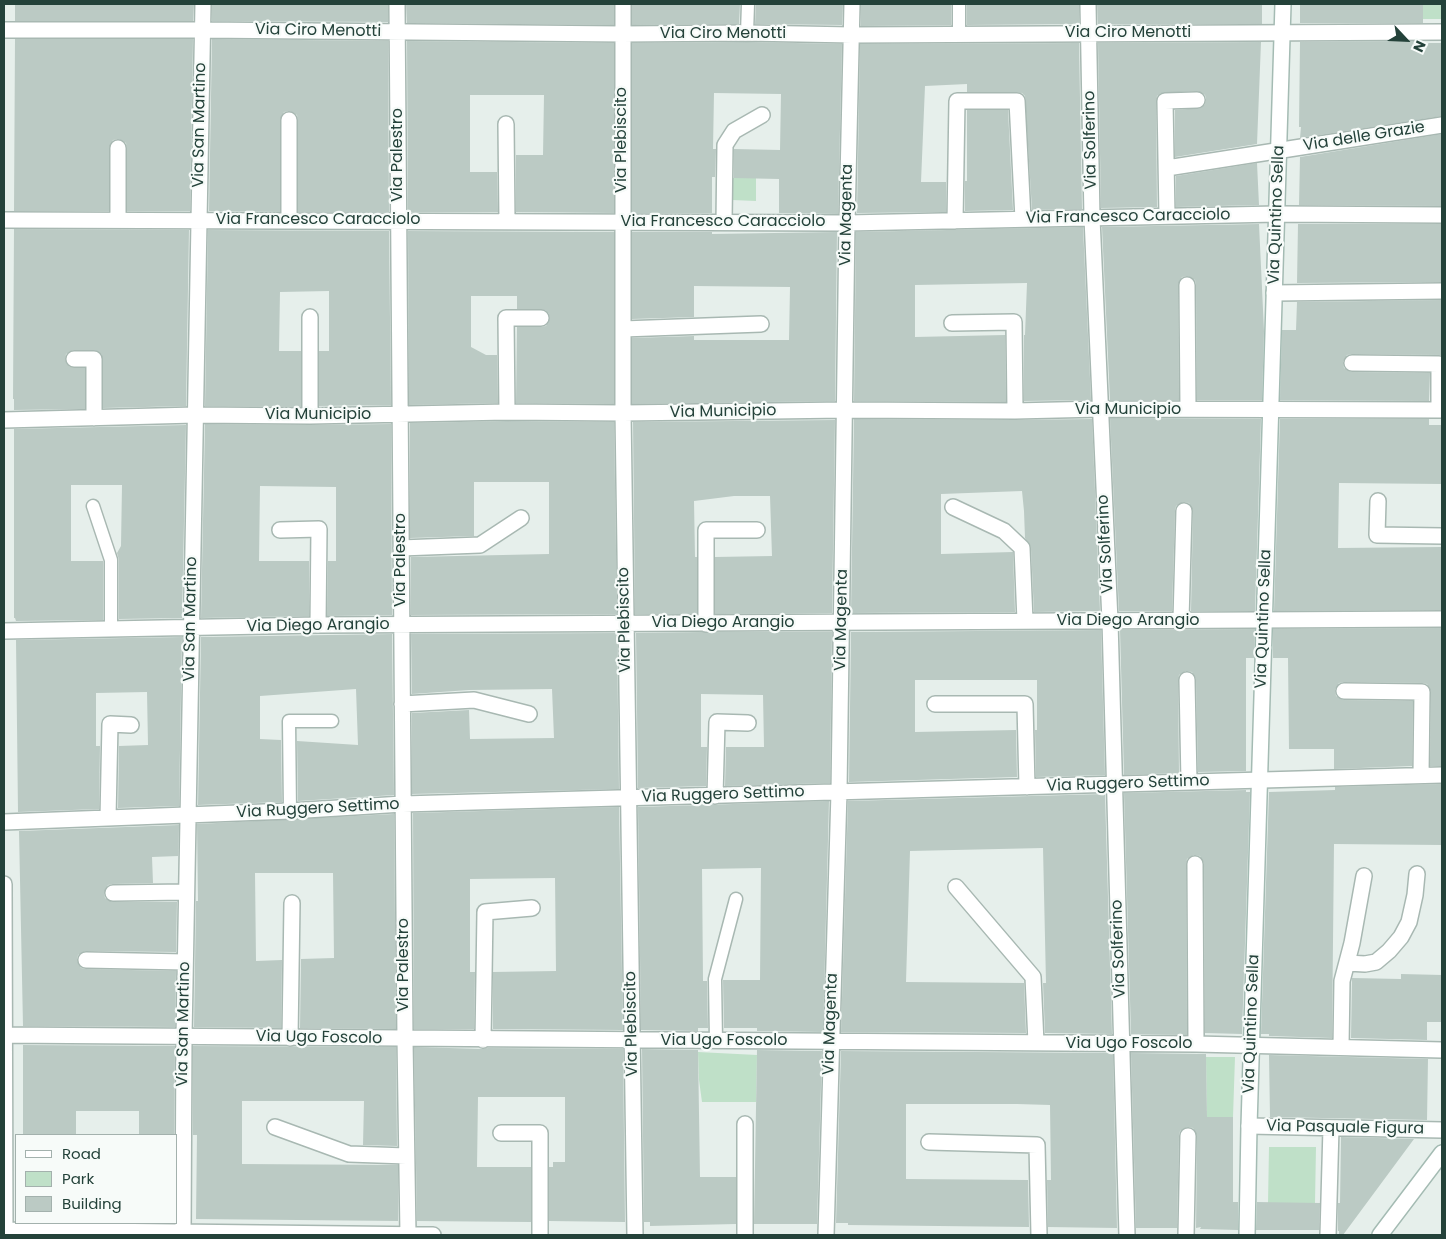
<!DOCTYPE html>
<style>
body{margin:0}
#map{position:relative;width:1446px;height:1239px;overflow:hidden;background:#e6efeb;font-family:Poppins,sans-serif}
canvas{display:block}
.frame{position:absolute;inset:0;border:5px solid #24423a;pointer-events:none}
.legend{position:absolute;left:15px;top:1134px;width:162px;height:90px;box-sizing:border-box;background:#f7fbf9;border:1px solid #a3b1ad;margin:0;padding:6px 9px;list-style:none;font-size:15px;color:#24423a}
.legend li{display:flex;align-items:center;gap:10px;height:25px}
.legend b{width:25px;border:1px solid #a3b1ad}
.north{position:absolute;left:1381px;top:15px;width:50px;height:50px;-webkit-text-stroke:4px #f7fbf9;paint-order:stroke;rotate:115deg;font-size:14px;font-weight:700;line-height:20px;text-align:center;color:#24423a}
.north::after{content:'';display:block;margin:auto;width:18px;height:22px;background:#24423a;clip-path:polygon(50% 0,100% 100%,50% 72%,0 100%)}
</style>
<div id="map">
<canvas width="1446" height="1239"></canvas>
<div class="frame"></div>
<ul class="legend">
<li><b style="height:6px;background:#fff"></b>Road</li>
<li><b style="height:14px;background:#bfe0c8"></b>Park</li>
<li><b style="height:14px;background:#bbcac4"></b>Building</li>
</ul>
<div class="north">N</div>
</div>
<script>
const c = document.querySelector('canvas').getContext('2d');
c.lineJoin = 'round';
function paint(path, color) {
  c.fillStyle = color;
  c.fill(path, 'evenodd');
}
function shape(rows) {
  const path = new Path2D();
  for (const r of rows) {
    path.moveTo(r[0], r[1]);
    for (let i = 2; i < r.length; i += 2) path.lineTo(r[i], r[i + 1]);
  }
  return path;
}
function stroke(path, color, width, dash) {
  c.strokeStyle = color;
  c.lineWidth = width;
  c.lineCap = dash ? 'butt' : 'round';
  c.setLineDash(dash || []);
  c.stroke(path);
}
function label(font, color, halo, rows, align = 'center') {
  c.font = font + ' Poppins,sans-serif';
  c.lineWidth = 4.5;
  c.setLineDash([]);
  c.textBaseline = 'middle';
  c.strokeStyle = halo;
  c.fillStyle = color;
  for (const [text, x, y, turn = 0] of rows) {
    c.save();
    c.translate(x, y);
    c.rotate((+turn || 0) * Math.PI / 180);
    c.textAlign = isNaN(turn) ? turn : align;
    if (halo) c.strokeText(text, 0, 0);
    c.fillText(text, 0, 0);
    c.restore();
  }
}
paint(shape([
 [1423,4,1442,4,1442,19,1423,19],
 [732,178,756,178,756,201,732,200],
 [698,1052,757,1055,756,1102,702,1102,699,1080],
 [1206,1057,1235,1057,1233,1117,1207,1117],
 [1269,1147,1316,1147,1315,1203,1268,1203]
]), '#bfe0c8');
paint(shape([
 [15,4,194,4,193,21,15,21],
 [212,4,388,4,388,22,212,21],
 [406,4,614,4,614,25,407,23],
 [632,4,740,4,739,24,632,25],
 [756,4,843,4,842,25,755,24],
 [861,4,951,4,951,25,861,26],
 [967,4,1079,4,1079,24,967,25],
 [1097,4,1262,4,1262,24,1098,24],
 [1300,4,1423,4,1423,23,1300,23],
 [15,39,193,39,190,211,127,211,127,148,126,143,118,139,113,140,109,148,109,211,14,211],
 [212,39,388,41,389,212,298,212,298,120,297,115,289,111,284,112,280,120,280,212,209,211],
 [407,41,614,43,614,213,516,212,516,155,543,155,544,95,470,95,470,172,497,172,498,212,408,212],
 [1423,41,1423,43,1442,43,1442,116,1300,138,1301,127,1299,127,1300,42],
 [747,42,842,44,838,214,779,213,779,179,734,178,734,149,780,150,781,94,714,93,713,149,716,149,715,177,712,177,712,213,632,213,632,43],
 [1261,42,1257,144,1175,157,1175,110,1201,108,1205,104,1206,99,1205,95,1197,91,1161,93,1157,96,1156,101,1157,207,1101,208,1098,43],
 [1079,43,1082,209,1032,210,1025,96,1022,93,1017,92,967,92,967,84,925,86,921,182,946,182,946,212,857,213,860,44],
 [967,110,1008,110,1013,210,965,211,965,181,967,181],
 [1442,134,1442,206,1299,205,1300,157],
 [1257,163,1259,205,1176,207,1176,176],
 [1259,224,1264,331,1262,400,1197,400,1196,285,1195,280,1187,276,1182,277,1178,285,1179,400,1110,400,1102,227],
 [1298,224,1442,224,1442,282,1297,283],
 [1083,227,1091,400,1024,401,1024,335,1025,335,1027,283,915,285,915,337,1005,335,1006,402,854,401,856,232],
 [14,229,189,230,186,406,103,408,102,355,94,350,74,350,66,354,65,359,70,367,85,368,85,409,14,410,14,399,13,399],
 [208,230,389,231,391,405,319,406,319,351,329,351,329,291,280,292,279,351,301,351,301,407,205,406],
 [408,231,614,232,614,404,516,403,517,327,541,327,546,326,550,318,549,314,545,310,517,309,517,296,471,296,471,347,486,355,497,355,498,403,409,405],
 [632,232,712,232,712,234,837,232,835,401,632,404,632,338,694,336,694,340,789,340,790,287,694,286,694,317,632,319],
 [1442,300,1442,355,1352,354,1347,355,1343,362,1344,368,1352,372,1430,373,1429,401,1280,400,1282,330,1296,330,1297,302],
 [1110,418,1261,419,1255,611,1191,611,1193,511,1189,503,1184,502,1176,506,1175,511,1172,611,1119,611],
 [854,419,1015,420,1092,419,1100,611,1034,612,1031,548,1025,538,1024,511,1022,491,941,494,941,554,1013,552,1015,612,851,613],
 [1280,419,1429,419,1429,425,1442,425,1442,484,1339,483,1338,548,1442,547,1442,610,1274,611],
 [835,420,832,613,715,614,715,557,772,556,770,496,734,496,694,501,695,557,697,557,697,614,635,614,633,422],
 [507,421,614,422,617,614,411,615,411,557,549,554,549,482,474,482,474,536,410,538,410,423],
 [205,424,310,425,391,424,392,615,327,616,328,561,336,561,336,487,260,486,259,561,309,561,309,616,201,618],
 [186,425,182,618,119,619,119,560,117,553,121,546,122,485,71,485,71,561,103,561,103,620,16,621,15,618,14,618,14,429],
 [1442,628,1442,766,1430,766,1431,692,1427,684,1422,683,1344,682,1339,683,1335,690,1336,696,1344,700,1413,701,1412,766,1334,769,1334,749,1289,749,1288,658,1273,658,1273,629],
 [1255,629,1254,658,1246,658,1246,771,1198,772,1196,680,1192,672,1186,671,1179,675,1178,680,1179,773,1124,775,1120,630],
 [1101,630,1105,775,1036,777,1035,730,1037,730,1037,680,915,680,915,732,1016,730,1017,777,849,782,851,632],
 [702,632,832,632,830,783,725,786,726,747,764,747,763,695,701,694,701,747,707,747,706,786,638,788,636,633],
 [617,633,619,789,412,794,412,713,469,710,470,739,554,738,552,689,469,690,412,694,411,634],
 [392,634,394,795,298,801,297,741,358,745,356,689,260,696,260,739,281,740,282,802,198,805,201,637],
 [182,637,179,806,118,808,119,746,148,745,147,692,96,693,96,746,100,746,99,809,18,812,16,640],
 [1442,784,1442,845,1334,844,1332,1038,1269,1036,1269,1034,1261,1034,1269,792,1335,790,1335,787],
 [1246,790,1246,792,1250,792,1242,1034,1205,1033,1205,1035,1204,864,1200,856,1194,855,1187,859,1186,864,1187,1035,1131,1034,1124,793],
 [1105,794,1112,1034,1045,1033,1043,983,1046,983,1043,848,910,851,906,982,1024,983,1026,1033,841,1032,848,801],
 [829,801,823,1032,757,1031,757,1028,724,1028,723,980,760,980,761,868,702,869,703,981,707,981,708,1028,698,1028,698,1031,641,1030,638,807],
 [619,807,623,1030,493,1029,493,972,556,971,555,878,470,879,470,972,475,972,474,1029,414,1029,413,813],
 [394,814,396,1029,300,1028,301,959,334,958,333,873,255,873,256,961,282,960,281,1028,194,1027,196,901,198,901,197,824],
 [179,825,178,856,152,857,153,883,112,884,108,885,104,893,105,898,113,902,177,902,176,952,86,951,78,955,77,960,81,968,86,969,176,971,175,1027,23,1026,19,831],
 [1401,974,1442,975,1442,1022,1427,1022,1427,1040,1351,1038,1352,978,1401,979],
 [23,1045,175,1046,174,1135,139,1135,139,1111,76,1111,76,1135,23,1135],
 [193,1046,396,1047,397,1146,363,1145,364,1101,242,1101,242,1164,398,1165,398,1221,196,1219,197,1135,193,1135],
 [414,1047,483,1049,488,1048,623,1049,625,1222,549,1221,549,1167,553,1167,553,1162,565,1162,565,1097,478,1097,477,1167,531,1167,531,1222,417,1221],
 [642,1049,698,1050,700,1177,736,1177,736,1224,650,1226,650,1222,644,1222],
 [757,1050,822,1051,817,1224,754,1224],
 [841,1051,1113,1053,1117,1228,1048,1227,1047,1180,1051,1180,1050,1105,1017,1104,906,1104,906,1179,1028,1180,1029,1227,848,1225,848,1223,836,1223],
 [1131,1053,1206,1054,1207,1117,1233,1117,1233,1202,1238,1202,1238,1230,1200,1229,1201,1227,1196,1228,1197,1136,1193,1128,1188,1127,1180,1131,1179,1136,1177,1228,1136,1228],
 [1269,1055,1428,1059,1427,1120,1270,1117],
 [1341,1137,1414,1139,1343,1235,1339,1235,1339,1231,1338,1231,1338,1203,1340,1203],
 [1257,1202,1320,1203,1319,1230,1256,1230]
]), '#bbcac4');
const lane = shape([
 [959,4,959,34],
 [747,33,748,4],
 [93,506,111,560,111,629],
 [290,811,289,721,332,721],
 [716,1041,715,979,736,899]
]);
const street = shape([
 [397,4,405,1039,408,1235],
 [623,4,623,413,635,1235],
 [1088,4,1092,218,1110,621,1127,1235],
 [4,30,202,30,622,34,747,33,852,35,1442,32],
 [289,120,289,220],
 [506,124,507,221],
 [1167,168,1442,125],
 [1167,216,1165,101,1197,100],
 [4,220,847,223,1277,214,1442,215],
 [118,220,118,148],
 [955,221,957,101,1017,101,1023,219],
 [724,222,725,145,734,131,762,115],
 [1187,285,1188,409],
 [1274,293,1442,291],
 [952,323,1014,322,1015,411],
 [623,329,761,324],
 [74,359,94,359,94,418],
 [1352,363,1439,364,1439,410],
 [507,412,506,318,541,318],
 [310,416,310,317],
 [4,420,195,415,310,416,507,412,623,413,845,410,1015,411,1100,409,1442,410],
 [1378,501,1377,535,1442,536],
 [953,507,1004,531,1022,548,1025,621],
 [280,530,319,529,318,625],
 [401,548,480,545,521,518],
 [1181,620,1184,511],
 [706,624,706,530,757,530],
 [4,631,318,625,1442,619],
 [1187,680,1189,782],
 [1344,691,1422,692,1421,775],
 [402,704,474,700,529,714],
 [935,704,1025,704,1027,787],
 [715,796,717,722,748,723],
 [108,818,110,724,131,725],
 [4,822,290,811,403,804,1442,775],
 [1195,864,1196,1044],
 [4,884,5,1235],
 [956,887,1033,977,1036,1043],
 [113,893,186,892],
 [86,960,185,962],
 [1347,963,1365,964,1376,962,1389,951,1401,937,1409,922,1415,895,1417,874],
 [4,1035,1196,1044,1442,1050],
 [290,1038,292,903],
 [483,1040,485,912,532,908],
 [1341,1047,1342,981,1352,943,1364,876],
 [745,1124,745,1235],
 [1249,1126,1442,1130],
 [275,1127,349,1154,406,1156],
 [501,1133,540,1133,540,1235],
 [929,1142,1037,1145,1039,1235],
 [4,1230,433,1235],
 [183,1235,184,1037,203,4],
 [826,1235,839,792,847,223,852,4],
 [1186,1235,1188,1136],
 [1328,1235,1331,1128]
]);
const secondary = shape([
 [1247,1235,1249,1126,1283,4],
 [1380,1235,1442,1153]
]);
stroke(lane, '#a8b8b2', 15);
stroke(street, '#a8b8b2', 18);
stroke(secondary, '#a4bbb3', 18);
stroke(lane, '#fff', 12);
stroke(street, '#fff', 15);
stroke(secondary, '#fff', 15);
label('16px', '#24423a', '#f7fbf9', [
 ["Via Ciro Menotti",318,31,1],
 ["Via Ciro Menotti",1128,33],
 ["Via Ciro Menotti",723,34],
 ["Via San Martino",200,125,-89],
 ["Via delle Grazie",1364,137,-9],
 ["Via Plebiscito",622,140,-90],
 ["Via Solferino",1091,140,-91],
 ["Via Palestro",398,155,-90],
 ["Via Magenta",847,215,-89],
 ["Via Quintino Sella",1277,215,-88],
 ["Via Francesco Caracciolo",1128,217,-1],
 ["Via Francesco Caracciolo",318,220],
 ["Via Francesco Caracciolo",723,222],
 ["Via Municipio",1128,410],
 ["Via Municipio",723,412,-1],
 ["Via Municipio",318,415],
 ["Via Solferino",1106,544,-93],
 ["Via Palestro",401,560,-90],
 ["Via San Martino",191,619,-89],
 ["Via Quintino Sella",1264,619,-88],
 ["Via Plebiscito",625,620,-91],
 ["Via Magenta",842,620,-89],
 ["Via Diego Arangio",1128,621],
 ["Via Diego Arangio",723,623],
 ["Via Diego Arangio",318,626,-1],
 ["Via Ruggero Settimo",1128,784,-2],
 ["Via Ruggero Settimo",723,795,-2],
 ["Via Ruggero Settimo",318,809,-3],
 ["Via Solferino",1119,949,-92],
 ["Via Palestro",404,965,-90],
 ["Via San Martino",184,1024,-89],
 ["Via Plebiscito",632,1024,-91],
 ["Via Magenta",831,1024,-88],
 ["Via Quintino Sella",1252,1024,-88],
 ["Via Ugo Foscolo",319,1038,1],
 ["Via Ugo Foscolo",724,1041],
 ["Via Ugo Foscolo",1129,1044],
 ["Via Pasquale Figura",1345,1128,1]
]);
</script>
